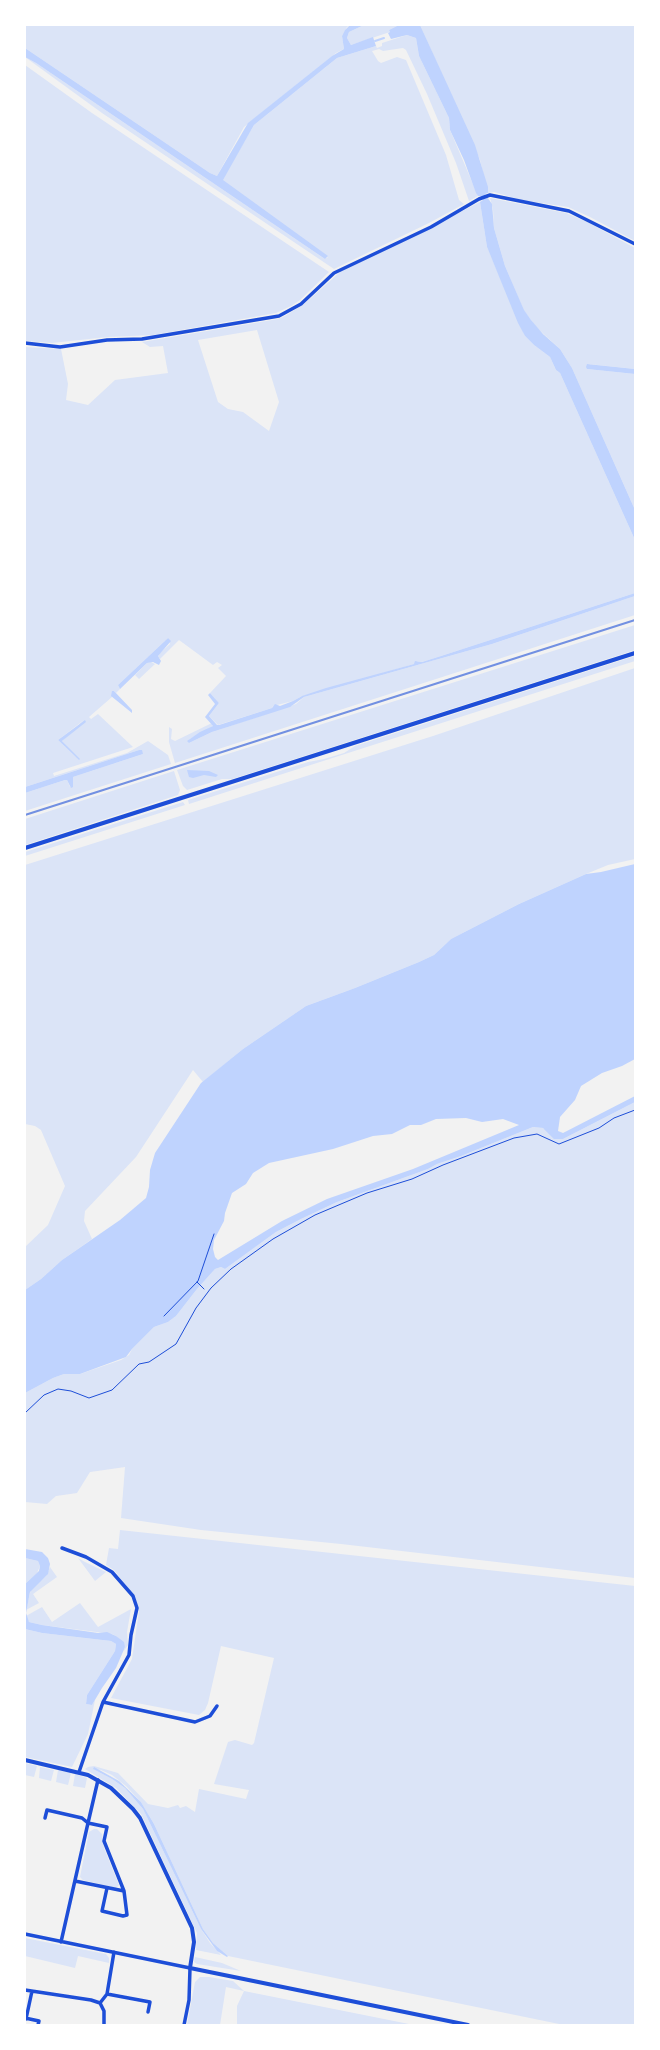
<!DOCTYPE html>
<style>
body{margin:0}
#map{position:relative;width:660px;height:2050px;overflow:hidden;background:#f2f2f2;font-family:"Times New Roman",serif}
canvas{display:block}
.frame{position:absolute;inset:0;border:26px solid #fff;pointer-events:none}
</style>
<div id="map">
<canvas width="660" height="2050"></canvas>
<div class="frame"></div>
</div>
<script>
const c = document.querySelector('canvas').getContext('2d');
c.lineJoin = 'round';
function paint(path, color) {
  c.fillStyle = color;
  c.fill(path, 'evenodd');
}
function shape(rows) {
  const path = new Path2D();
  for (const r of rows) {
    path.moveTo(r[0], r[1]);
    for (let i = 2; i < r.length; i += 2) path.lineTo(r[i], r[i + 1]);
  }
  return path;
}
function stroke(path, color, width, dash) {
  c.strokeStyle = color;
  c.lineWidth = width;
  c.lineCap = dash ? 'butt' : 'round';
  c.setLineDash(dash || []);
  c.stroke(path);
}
paint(shape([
 [25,25,350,25,347,27,342,36,344,49,336,53,244,127,217,176,210,173,25,48],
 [364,25,399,25,389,30,390,32,351,45,347,38,349,32],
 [420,25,635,25,635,241,590,217,568,207,521,200,494,192,488,193,480,160],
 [407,35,416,38,419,56,449,118,450,130,478,196,469,201,456,163,427,94,406,50,403,48,383,51,379,49,372,51,378,61,381,63,397,57,406,60,446,155,459,200,464,204,429,223,334,269,102,113,25,57,36,63,325,259,328,257,225,183,223,182,223,178,254,125,337,58,376,46,377,48,382,46,382,43],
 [25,65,92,113,329,272,300,300,291,306,276,313,153,335,108,337,52,343,25,341],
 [490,198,566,213,587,222,635,248,635,369,588,364,587,369,635,374,635,510,572,368,560,349,536,327,524,311,505,266,494,228,493,209],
 [480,202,487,247,525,336,534,345,550,357,556,370,560,373,635,540,635,593,441,656,422,662,417,661,414,664,300,697,293,701,273,706,272,708,218,725,209,716,219,703,210,693,226,676,218,668,222,665,217,662,213,665,179,640,160,659,158,656,160,653,170,644,168,638,118,685,120,689,116,693,114,691,112,697,89,717,91,719,98,714,133,747,53,773,54,776,127,753,148,741,168,755,171,764,25,811,25,793,65,780,67,780,70,787,73,787,73,777,143,754,139,750,25,787,25,347,61,349,68,384,66,400,88,405,115,380,168,373,163,346,150,347,142,342,278,319,285,316,304,304,340,272],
 [257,330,279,402,269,431,243,412,228,409,218,402,198,340],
 [84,720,62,741,79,760,58,740],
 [635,596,635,615,175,763,169,742,169,727,172,729,171,739,175,741,212,723,213,726,190,739,189,743,212,732,296,704,304,697,492,644],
 [635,625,635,650,232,779,222,779,187,790,183,786,177,770],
 [635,656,635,661,189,804,188,800,308,762,324,759,344,753,355,746],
 [151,662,155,664,139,679,135,675,147,663],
 [635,668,635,859,608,865,586,874,519,904,451,939,434,955,419,962,355,988,306,1006,243,1049,203,1082,193,1070,136,1157,85,1211,84,1221,92,1239,62,1260,41,1279,25,1290,25,1247,48,1225,65,1186,41,1130,35,1126,25,1124,25,865,433,736],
 [174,771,180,790,178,795,25,845,25,819],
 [183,802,185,805,25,856,25,852],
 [635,1102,635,1578,341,1544,201,1530,121,1518,125,1467,90,1472,77,1493,56,1496,47,1504,25,1502,25,1393,53,1378,64,1374,80,1374,121,1360,129,1355,132,1349,154,1327,168,1322,176,1316,197,1289,215,1269,221,1267,225,1269,276,1232,301,1219,337,1202,428,1169,437,1164,461,1156,533,1127,543,1128,563,1139],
 [120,1530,635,1586,635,2025,564,2025,228,1956,213,1943,203,1929,154,1824,141,1802,126,1786,112,1775,101,1770,93,1769,112,1779,125,1788,143,1809,201,1929,210,1943,221,1955,196,1950,197,1933,141,1814,116,1788,85,1769,88,1767,94,1766,118,1773,148,1804,168,1808,178,1805,180,1808,186,1806,195,1812,199,1789,246,1799,249,1790,214,1784,228,1742,235,1740,252,1745,254,1743,274,1658,221,1646,208,1703,205,1710,199,1715,111,1698,132,1659,139,1611,136,1600,131,1592,114,1570,106,1565,109,1548,118,1549],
 [25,1558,38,1561,40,1566,37,1573,25,1584],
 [78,1558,85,1562,106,1572,95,1581],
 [50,1567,57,1577,33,1594,39,1603,26,1610,31,1589,46,1576],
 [80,1603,98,1627,131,1609,127,1632,128,1645,123,1652,125,1647,116,1636,112,1634,42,1625,29,1622,26,1618,26,1616,42,1607,52,1622],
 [25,1629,42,1633,111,1641,116,1644,115,1651,87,1695,86,1704,92,1705,95,1700,88,1734,72,1767,25,1757],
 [25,1763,37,1766,34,1777,25,1775],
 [40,1767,54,1770,51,1781,39,1778],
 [58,1770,71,1773,68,1785,56,1782],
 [75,1774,87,1778,85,1788,73,1786],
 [94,1829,97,1829,102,1834,104,1848,119,1885,116,1888,83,1880,80,1877,89,1832],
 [25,1938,106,1954,109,1958,109,1963,78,1956,75,1968,25,1956],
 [195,1957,222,1963,241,1971,197,1964,194,1962],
 [200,1977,209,1977,233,1981,244,1991,414,2025,237,2025,237,2006,244,1991,226,1987,220,2025,187,2025,195,1982]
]), '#dbe4f7');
paint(shape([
 [350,25,364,25,349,32,347,38,351,45,373,37,376,46,337,58,254,125,223,180,328,256,325,259,36,63,25,57,25,48,210,173,217,176,248,123,332,56,344,49,342,36,345,30],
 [399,25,420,25,475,145,488,187,488,193,485,194,492,204,494,228,505,266,524,310,531,320,543,334,560,349,572,368,635,510,635,540,560,373,556,370,550,357,534,345,525,336,518,323,487,247,480,202,483,200,481,196,478,196,476,193,464,160,450,130,449,118,419,56,416,38,407,35,391,39,388,33,390,32,389,30],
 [587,364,635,369,635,374,587,369,586,367],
 [635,593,635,596,492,644,304,697,290,707,212,732,189,743,187,741,200,732,213,726,205,717,215,704,208,695,210,693,219,703,209,716,217,725,219,725,272,708,275,704,280,706,293,701,302,696,326,688,414,664,415,661,422,662,441,656],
 [168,638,171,641,158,656,161,661,159,665,153,662,147,663,120,689,118,685],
 [112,691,114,691,132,710,132,713,111,696],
 [85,720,86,722,62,741,80,759,79,760,58,740],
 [139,750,142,750,143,754,73,777,73,787,71,788,67,780,65,780,25,793,25,787],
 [187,770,209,771,218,775,216,777,204,775,193,778,189,777],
 [635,864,635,1059,622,1066,602,1073,581,1086,575,1100,560,1117,558,1131,563,1133,635,1096,635,1102,563,1139,554,1139,543,1128,533,1127,461,1156,437,1164,428,1169,337,1202,301,1219,276,1232,225,1269,221,1267,215,1269,197,1289,176,1316,168,1322,154,1327,132,1349,126,1357,80,1374,64,1374,53,1378,25,1393,25,1290,41,1279,62,1260,120,1220,146,1198,149,1187,150,1170,155,1153,201,1083,243,1049,306,1006,355,988,419,962,434,955,451,939,519,904,586,874,601,872],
 [466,1118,482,1122,503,1119,519,1125,413,1169,327,1199,282,1221,218,1260,215,1257,213,1249,214,1240,224,1221,225,1213,232,1193,246,1184,253,1173,269,1163,333,1149,373,1136,392,1134,410,1125,421,1125,436,1119],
 [25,1549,42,1552,48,1558,50,1564,48,1574,30,1592,26,1613,29,1622,42,1625,98,1633,107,1632,116,1636,124,1642,125,1647,116,1668,102,1688,92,1705,86,1704,87,1695,115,1651,116,1644,111,1641,42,1633,25,1629,25,1584,39,1571,40,1566,38,1561,25,1558],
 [94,1767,119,1781,141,1802,154,1824,203,1929,213,1943,228,1956,227,1957,217,1951,201,1929,143,1809,125,1788,112,1779,93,1769]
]), '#bfd3fe');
stroke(shape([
 [375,41,384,38]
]), '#bfd3fe', 2);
stroke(shape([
 [197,1282,204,1289],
 [164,1316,198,1281,214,1234],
 [25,1413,44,1395,58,1389,71,1391,89,1398,112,1390,139,1364,149,1362,176,1344,196,1308,211,1288,231,1269,273,1239,315,1215,367,1193,412,1179,443,1165,514,1138,537,1134,559,1144,599,1128,614,1118,635,1110]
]), '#1d4ed8', 1);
stroke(shape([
 [25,343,60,347,107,340,142,339,279,316,301,304,334,273,431,227,479,199,490,195,569,211,635,244],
 [62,1548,86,1557,112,1572,133,1596,137,1608,131,1635,129,1655,103,1702,79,1772],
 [103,1702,195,1722,210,1716,217,1706],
 [98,1780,88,1823,107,1827,104,1841,124,1891,127,1915,123,1916,102,1911,107,1888],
 [45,1818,47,1810,82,1818,88,1823,61,1942],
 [75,1881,124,1891],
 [25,1934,190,1968,189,2000,184,2025],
 [25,1990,91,2000,100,2003],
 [107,1994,150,2002,148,2012],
 [25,2018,39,2021,38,2025],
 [26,2019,32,1991],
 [104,2025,104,2011,100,2003,107,1994,114,1952]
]), '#1d4ed8', 3.5);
stroke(shape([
 [25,848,635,653],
 [25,1760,88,1775,111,1788,133,1809,140,1818,192,1928,194,1942,190,1968,468,2025]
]), '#1d4ed8', 4);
stroke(shape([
 [25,815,635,620]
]), '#7290e2', 2);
</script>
